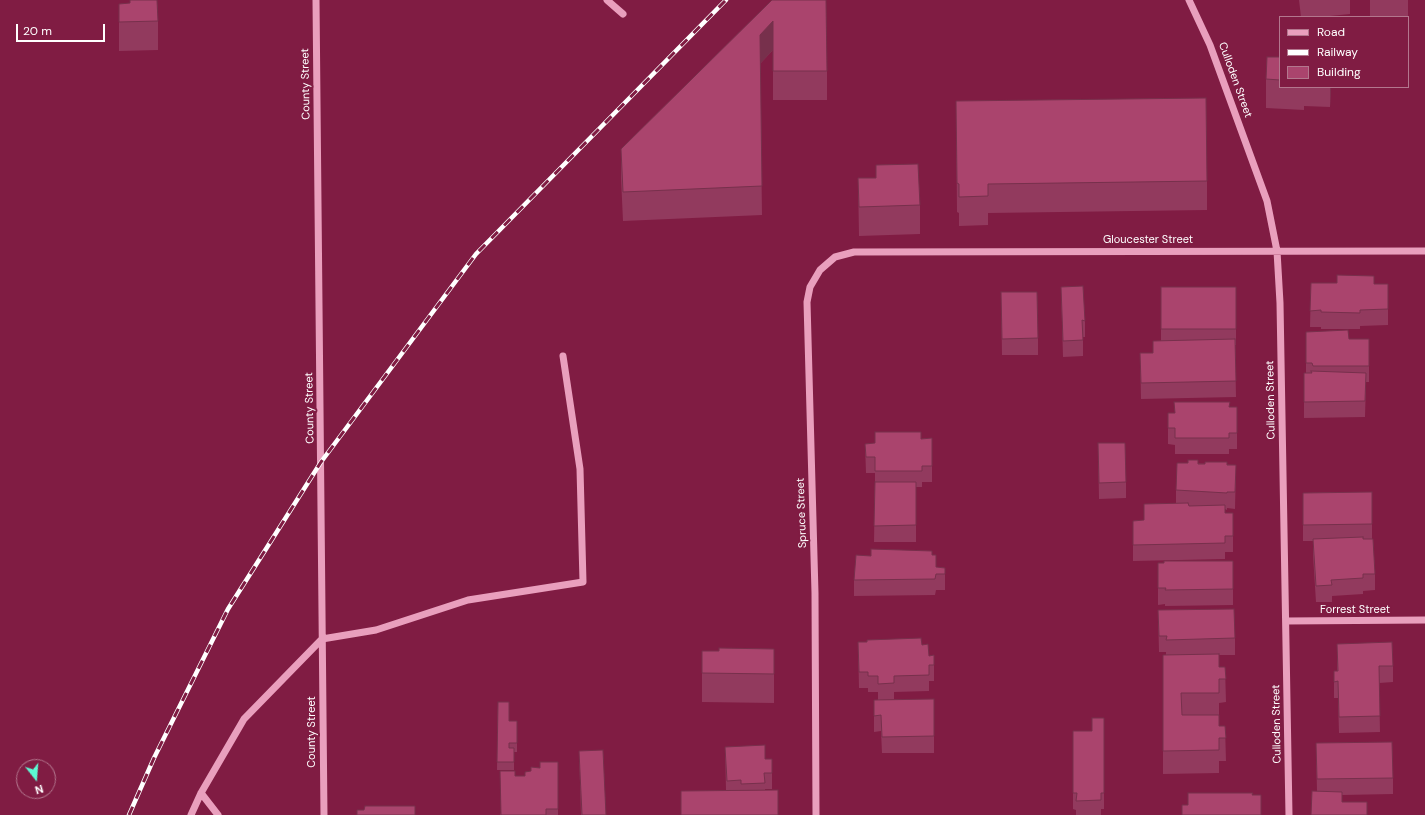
<!DOCTYPE html>
<style>
body{margin:0}
#map{position:relative;width:1425px;height:815px;overflow:hidden;background:#801c43;font-family:"DM Sans",sans-serif}
canvas{display:block}
.legend{position:absolute;left:1279px;top:16px;width:130px;height:72px;box-sizing:border-box;background:#801c43;border:1px solid #b3778e;margin:0;padding:5px 7px;list-style:none;font-size:12px;color:#fff}
.legend li{display:flex;align-items:center;gap:8px;height:20px}
.legend b{width:20px;border:1px solid #b3778e}
.north{position:absolute;left:16px;top:759px;width:40px;height:40px;box-sizing:border-box;background:#801c43;border:1px solid #b3778e;border-radius:50%;rotate:163deg;font-size:11px;font-weight:700;line-height:16px;text-align:center;color:#fff}
.north::after{content:'';display:block;margin:auto;width:14px;height:18px;background:#5cfad4;clip-path:polygon(50% 0,100% 100%,50% 72%,0 100%)}
.scale{position:absolute;left:16px;top:24px;width:89px;height:18px;box-sizing:border-box;border:2px solid #fff;border-top:0;padding-left:5px;font-size:12px;line-height:14px;white-space:nowrap;color:#fff;-webkit-text-stroke:3px #801c43;paint-order:stroke}
</style>
<div id="map">
<canvas width="1425" height="815"></canvas>
<ul class="legend">
<li><b style="height:5px;background:#e99fbd"></b>Road</li>
<li><b style="height:5px;background:#fff"></b>Railway</li>
<li><b style="height:11px;background:#aa446d"></b>Building</li>
</ul>
<div class="north">N</div>
<div class="scale">20 m</div>
</div>
<script>
const c = document.querySelector('canvas').getContext('2d');
c.lineJoin = 'round';
function shape(rows) {
  const path = new Path2D();
  for (const r of rows) {
    path.moveTo(r[0], r[1]);
    for (let i = 2; i < r.length; i += 2) path.lineTo(r[i], r[i + 1]);
  }
  return path;
}
function stroke(path, color, width, dash) {
  c.strokeStyle = color;
  c.lineWidth = width;
  c.lineCap = dash ? 'butt' : 'round';
  c.setLineDash(dash || []);
  c.stroke(path);
}
function paint(path, color) {
  c.fillStyle = color;
  c.fill(path, 'evenodd');
}
function label(font, color, halo, rows, align = 'center') {
  c.font = font + ' "DM Sans",sans-serif';
  c.lineWidth = 4;
  c.setLineDash([]);
  c.textBaseline = 'middle';
  c.strokeStyle = halo;
  c.fillStyle = color;
  for (const [text, x, y, turn = 0] of rows) {
    c.save();
    c.translate(x, y);
    c.rotate((+turn || 0) * Math.PI / 180);
    c.textAlign = isNaN(turn) ? turn : align;
    if (halo) c.strokeText(text, 0, 0);
    c.fillText(text, 0, 0);
    c.restore();
  }
}
stroke(shape([
 [316,0,324,815],
 [607,0,623,14],
 [1189,0,1210,45,1267,201,1277,251,1280,303,1289,815],
 [1286,621,1425,620],
 [201,793,218,815],
 [191,815,201,793,244,719,322,639,376,630,468,600,583,582,580,469,563,356],
 [816,815,815,593,807,302,810,287,820,270,835,257,854,252,1425,251]
]), '#e99fbd', 7);
const rail = shape([
 [129,815,154,758,228,609,321,462,476,254,726,0]
]);
stroke(rail, '#fff', 4.5);
stroke(rail, '#801c43', 3, [9]);
paint(shape([
 [772,0,827,71,827,100,773,100,773,50,760,64,762,215,623,221,621,178,621,149],
 [1299,0,1350,0,1350,14,1320,17,1301,17],
 [1370,0,1408,0,1408,17,1370,17],
 [119,4,158,21,158,50,119,51],
 [1280,57,1280,87,1331,87,1330,107,1304,106,1304,110,1266,108,1266,79],
 [956,101,1207,181,1207,210,988,213,988,225,959,226,959,213,957,212],
 [858,178,920,205,920,234,859,236],
 [1311,283,1374,284,1388,300,1388,325,1360,326,1360,329,1321,329,1321,327,1310,327],
 [1061,287,1085,321,1085,337,1083,337,1083,356,1063,357],
 [1161,287,1236,287,1236,345,1235,345,1236,397,1141,399,1140,353,1153,353,1161,341],
 [1001,292,1038,338,1038,355,1002,355],
 [1306,332,1349,339,1369,339,1369,382,1366,382,1365,417,1304,418,1304,373,1306,373],
 [1230,407,1237,407,1237,449,1229,449,1229,454,1175,454,1175,445,1168,444,1168,413,1174,413],
 [932,438,932,482,922,482,922,487,916,487,916,542,874,542,875,482,875,473,866,473,865,444],
 [1098,443,1126,482,1126,498,1099,499],
 [1188,463,1236,465,1235,509,1227,508,1227,510,1225,509,1225,513,1233,536,1233,552,1225,552,1225,559,1133,561,1133,521,1144,520,1176,503,1176,490],
 [1372,492,1372,539,1375,574,1375,590,1363,591,1363,594,1332,596,1332,602,1316,602,1313,555,1313,541,1303,541,1303,493],
 [932,555,936,567,945,568,945,590,936,590,935,595,854,596,854,580],
 [1233,561,1233,605,1165,606,1165,604,1158,605,1158,563],
 [1158,610,1235,638,1235,655,1219,655,1219,667,1225,667,1226,702,1219,703,1219,726,1225,726,1226,761,1219,761,1219,773,1163,774,1163,655,1166,655,1166,652,1159,652],
 [858,642,922,645,934,665,934,681,929,681,929,691,894,692,894,699,878,700,878,692,868,692,868,688,859,688],
 [1337,644,1393,666,1393,682,1379,683,1380,732,1339,733,1338,698,1334,698,1334,671,1337,671],
 [774,649,774,703,702,702,702,651,719,651],
 [934,699,934,753,882,753,881,731,874,732,874,700],
 [498,702,509,721,517,721,517,752,514,752,514,770,497,770],
 [1104,718,1104,809,1101,809,1101,815,1076,815,1076,810,1073,809,1073,731,1092,731],
 [1316,743,1393,778,1393,794,1342,795,1342,802,1367,815,1317,792],
 [725,747,765,759,772,773,772,789,765,789,765,790,726,790],
 [579,751,606,815,581,815],
 [558,762,558,815,500,815,515,776,525,776,531,771]
]), '#923a5e');
paint(shape([
 [773,21,773,50,760,64,760,35],
 [1330,87,1331,87,1330,107]
]), '#77304c');
const building = shape([
 [130,0,157,0,158,21,119,22,119,4,130,3,130,0],
 [772,0,826,0,827,71,773,71,773,21,760,35,762,186,623,192,621,149,772,0],
 [1267,57,1280,57,1280,80,1266,79,1267,57],
 [1206,98,1207,181,988,184,988,196,959,197,959,184,957,183,956,101,1206,98],
 [918,164,920,205,859,207,858,178,876,178,876,165,918,164],
 [1337,275,1374,276,1374,284,1388,284,1388,309,1360,310,1360,313,1321,312,1321,310,1310,311,1311,283,1337,283,1337,275],
 [1083,286,1085,321,1082,320,1083,340,1063,341,1061,287,1083,286],
 [1161,287,1236,287,1236,329,1161,329,1161,287],
 [1001,292,1037,292,1038,338,1002,339,1001,292],
 [1348,330,1349,339,1369,339,1369,366,1313,366,1312,363,1306,363,1306,332,1348,330],
 [1235,339,1236,381,1141,383,1140,353,1153,353,1153,341,1235,339],
 [1311,371,1366,373,1365,401,1304,402,1304,373,1312,373,1311,371],
 [1174,402,1230,402,1229,407,1237,407,1237,433,1229,433,1229,438,1175,438,1175,428,1168,428,1168,413,1175,413,1174,402],
 [875,432,921,432,921,439,932,438,932,466,922,466,922,471,875,471,875,457,866,457,865,444,875,443,875,432],
 [1098,443,1125,443,1126,482,1099,483,1098,443],
 [1188,460,1198,460,1198,464,1205,464,1205,462,1227,462,1227,465,1236,465,1235,492,1227,492,1227,493,1176,490,1177,463,1188,463,1188,460],
 [875,482,916,482,916,525,874,526,875,482],
 [1372,492,1372,524,1303,525,1303,493,1372,492],
 [1188,503,1189,506,1225,505,1225,513,1233,513,1233,536,1225,536,1225,543,1133,545,1133,521,1144,520,1144,504,1188,503],
 [1363,537,1363,539,1373,539,1375,574,1363,574,1363,578,1331,580,1332,585,1316,586,1313,539,1363,537],
 [871,549,932,551,932,555,936,555,936,567,945,568,945,574,936,574,935,579,854,580,856,555,871,556,871,549],
 [1164,561,1233,561,1233,589,1165,590,1166,588,1158,588,1158,563,1164,563,1164,561],
 [1234,609,1235,638,1166,640,1167,636,1159,636,1158,610,1234,609],
 [921,638,922,645,928,644,929,656,934,655,934,665,929,665,929,675,894,676,894,683,878,684,878,676,868,676,868,672,859,672,858,642,867,642,867,640,921,638],
 [1392,642,1393,666,1379,666,1380,716,1339,717,1338,681,1334,682,1334,671,1338,671,1337,644,1392,642],
 [719,648,774,649,774,674,702,673,702,651,719,651,719,648],
 [1219,654,1219,667,1225,667,1226,679,1219,679,1219,693,1181,693,1182,715,1219,715,1219,726,1225,726,1226,738,1219,738,1219,750,1163,751,1163,655,1219,654],
 [934,699,934,736,882,737,881,715,874,716,874,700,934,699],
 [498,702,509,702,509,721,517,721,517,743,509,743,509,748,514,748,514,762,497,762,498,702],
 [1092,718,1104,718,1104,793,1101,793,1101,800,1076,801,1077,793,1073,793,1073,731,1092,731,1092,718],
 [1392,742,1393,778,1317,779,1316,743,1392,742],
 [765,745,765,759,772,759,772,773,764,773,765,783,741,784,741,780,727,781,725,747,765,745],
 [603,750,606,815,582,815,579,751,603,750],
 [540,762,558,762,558,809,546,809,546,815,501,815,500,771,515,771,515,776,525,776,525,772,531,771,531,767,540,768,540,762],
 [778,790,778,815,681,815,681,791,778,790],
 [1312,791,1342,792,1342,802,1367,802,1367,815,1311,815,1312,791],
 [1188,793,1253,793,1252,795,1261,795,1261,815,1182,815,1182,805,1188,805,1188,793],
 [365,806,415,806,415,815,357,815,357,810,364,810,365,806]
]);
paint(building, '#aa446d');
stroke(building, '#77304c', 1);
label('11px', '#fff', '#801c43', [
 ["Culloden Street",1235,80,70],
 ["County Street",306,84,-91],
 ["Gloucester Street",1148,240],
 ["Culloden Street",1271,400,-91],
 ["County Street",310,408,-91],
 ["Spruce Street",802,513,-92],
 ["Forrest Street",1355,610],
 ["Culloden Street",1277,724,-91],
 ["County Street",312,732,-90]
]);
</script>
